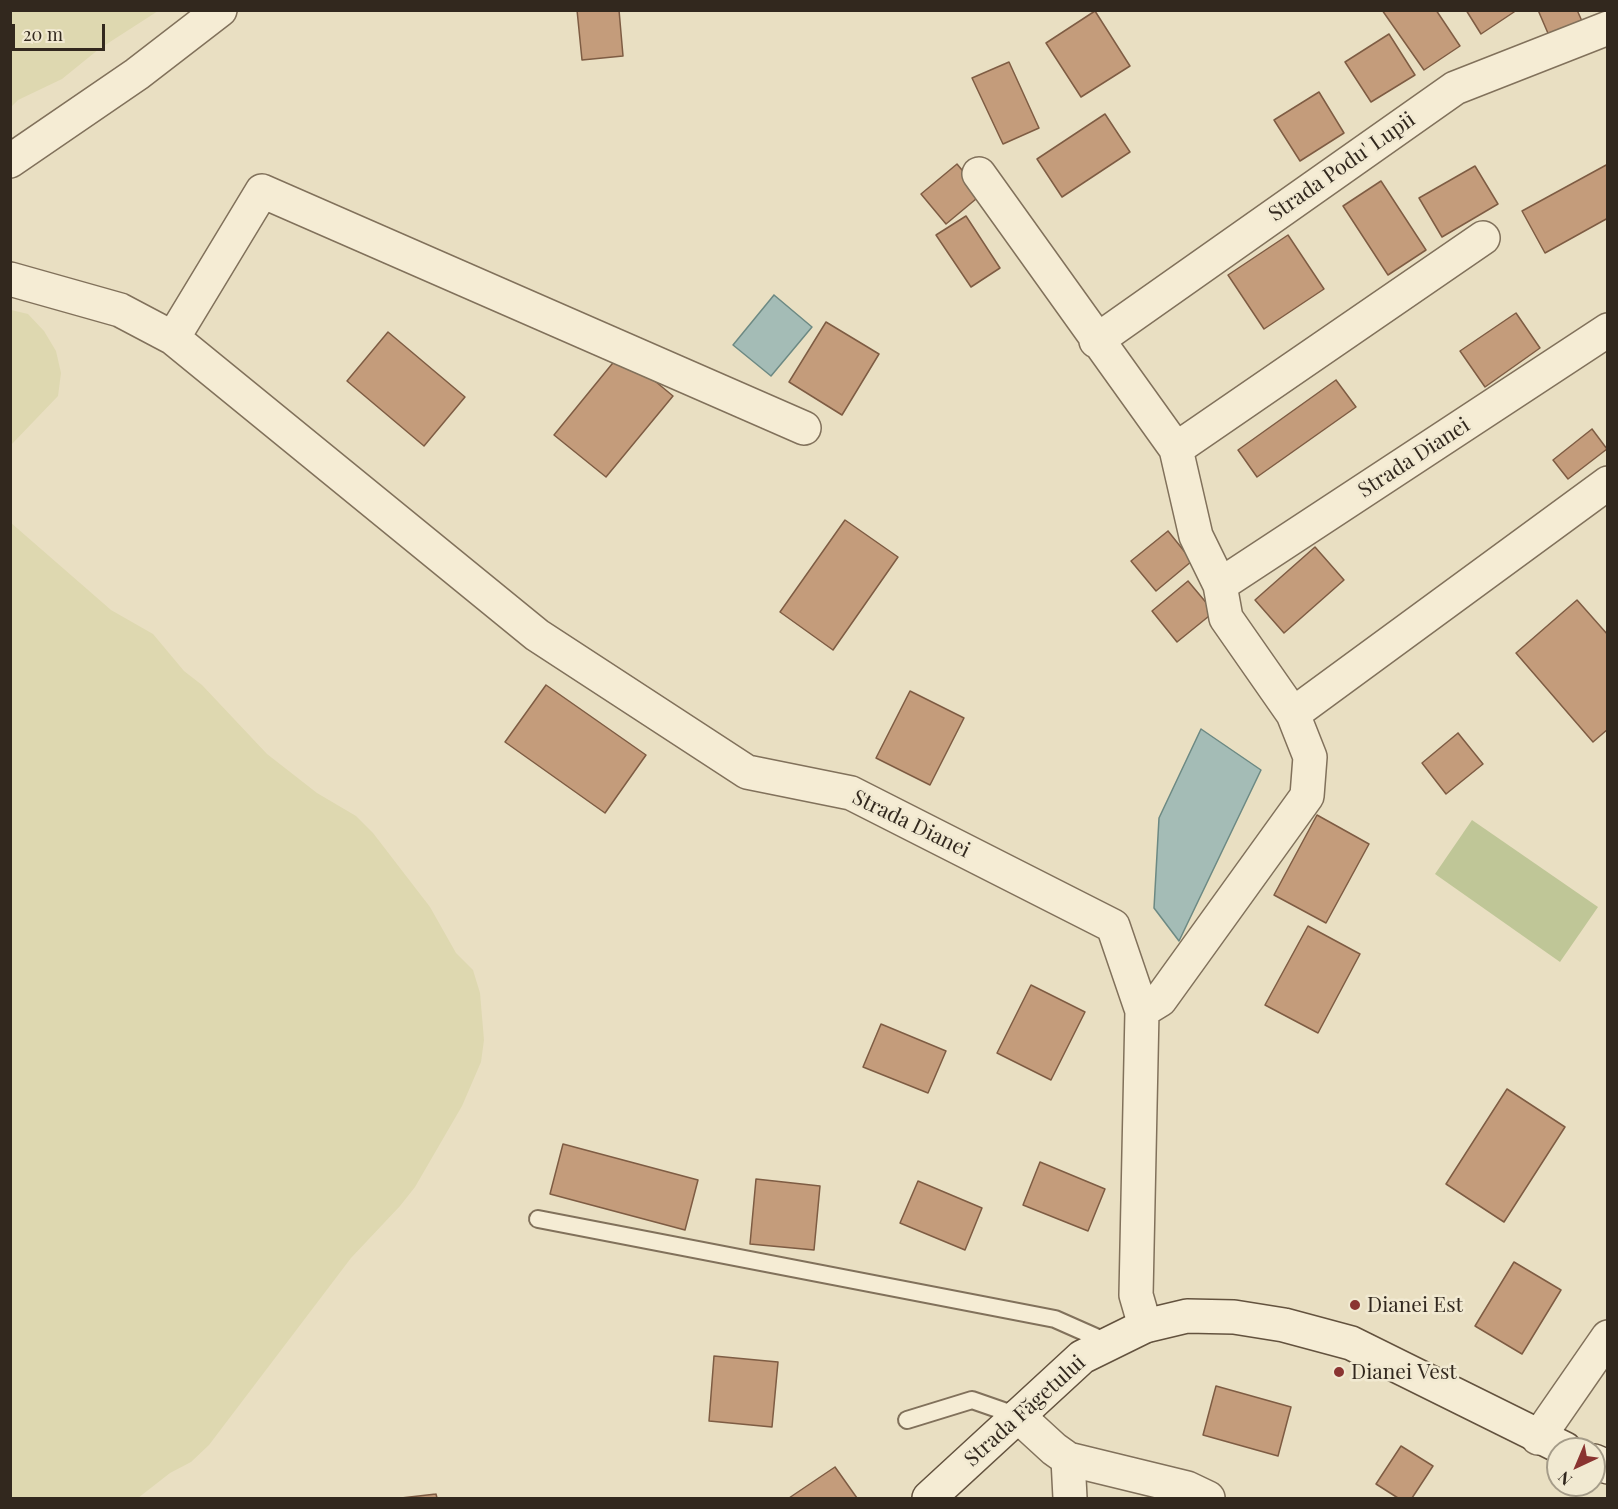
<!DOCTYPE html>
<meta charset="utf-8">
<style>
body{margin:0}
#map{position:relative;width:1618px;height:1509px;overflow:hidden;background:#e9dfc2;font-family:"Playfair Display",serif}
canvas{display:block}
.frame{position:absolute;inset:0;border:12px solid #32281e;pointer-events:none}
.north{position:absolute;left:1546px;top:1437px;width:60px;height:60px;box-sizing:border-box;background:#f1e9d1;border:2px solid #a59c89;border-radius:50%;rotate:224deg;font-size:16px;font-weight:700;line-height:24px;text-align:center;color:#32281e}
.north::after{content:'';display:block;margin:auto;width:21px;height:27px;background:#8a3431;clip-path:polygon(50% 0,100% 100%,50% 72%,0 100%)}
.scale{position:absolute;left:12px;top:24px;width:93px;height:27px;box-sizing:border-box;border:3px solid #32281e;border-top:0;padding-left:8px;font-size:18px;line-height:21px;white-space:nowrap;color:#32281e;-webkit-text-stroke:4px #f1e9d1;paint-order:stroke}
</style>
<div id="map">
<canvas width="1618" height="1509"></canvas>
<div class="frame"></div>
<div class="north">N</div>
<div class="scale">20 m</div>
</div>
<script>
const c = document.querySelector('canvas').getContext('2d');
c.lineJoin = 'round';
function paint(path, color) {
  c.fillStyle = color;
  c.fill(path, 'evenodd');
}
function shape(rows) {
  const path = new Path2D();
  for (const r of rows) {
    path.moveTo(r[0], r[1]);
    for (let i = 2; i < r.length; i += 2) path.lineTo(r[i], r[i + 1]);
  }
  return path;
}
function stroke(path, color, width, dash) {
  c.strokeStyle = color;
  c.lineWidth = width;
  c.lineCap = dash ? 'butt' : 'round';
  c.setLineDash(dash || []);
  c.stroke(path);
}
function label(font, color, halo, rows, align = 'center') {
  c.font = font + ' "Playfair Display",serif';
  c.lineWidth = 5;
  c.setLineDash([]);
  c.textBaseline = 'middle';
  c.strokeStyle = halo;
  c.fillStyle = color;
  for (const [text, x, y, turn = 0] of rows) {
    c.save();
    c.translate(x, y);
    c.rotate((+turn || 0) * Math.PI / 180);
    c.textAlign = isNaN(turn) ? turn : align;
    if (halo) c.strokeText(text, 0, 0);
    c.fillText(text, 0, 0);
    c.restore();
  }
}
paint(shape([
 [11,10,158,10,158,11,99,49,62,79,18,100,11,107],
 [11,310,28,314,44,331,56,351,61,373,58,396,11,445],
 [10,522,111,610,153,634,184,671,202,685,267,754,317,793,356,816,373,833,430,907,456,953,473,970,480,993,484,1040,481,1062,462,1106,415,1187,400,1206,351,1258,209,1445,191,1462,170,1473,138,1498,11,1498]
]), '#ded8b0');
paint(shape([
 [1472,820,1598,907,1560,962,1435,874]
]), '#bfc697');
const water = shape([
 [774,295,812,327,771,376,733,345,774,295],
 [1201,729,1261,770,1179,941,1154,908,1159,818,1201,729]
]);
paint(water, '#a4bcb6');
stroke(water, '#6c8983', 1.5);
const building = shape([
 [577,10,619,10,623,56,582,60,577,10],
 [1382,10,1436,10,1460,46,1424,70,1382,10],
 [1466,10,1517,10,1481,34,1466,10],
 [1538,10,1577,10,1586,30,1553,45,1538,10],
 [1095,11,1130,66,1081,97,1046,43,1095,11],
 [1389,34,1415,75,1371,102,1345,62,1389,34],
 [1009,62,1039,128,1003,144,972,78,1009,62],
 [1319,92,1344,133,1300,161,1274,120,1319,92],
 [1105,114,1130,152,1062,197,1037,159,1105,114],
 [957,164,982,194,946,224,921,194,957,164],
 [1608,164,1608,218,1545,253,1522,211,1608,164],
 [1475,166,1498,204,1442,237,1419,198,1475,166],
 [1381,181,1426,250,1388,275,1343,206,1381,181],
 [966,216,1000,268,971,287,936,235,966,216],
 [1288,235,1324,289,1264,329,1228,275,1288,235],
 [1516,313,1540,348,1485,387,1460,351,1516,313],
 [826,322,879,354,842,415,789,382,826,322],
 [388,332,465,397,424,446,347,381,388,332],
 [621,353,673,396,606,477,554,435,621,353],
 [1336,380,1356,407,1257,477,1238,450,1336,380],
 [1592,429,1607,449,1568,479,1553,460,1592,429],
 [845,520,898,557,833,650,780,612,845,520],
 [1168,531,1192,561,1156,591,1131,561,1168,531],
 [1315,547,1344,580,1284,633,1255,600,1315,547],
 [1188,581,1214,612,1177,642,1152,611,1188,581],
 [1577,600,1608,635,1608,729,1593,742,1516,653,1577,600],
 [546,685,646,755,605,813,505,742,546,685],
 [910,691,964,718,930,785,876,758,910,691],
 [1458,733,1483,764,1446,794,1422,763,1458,733],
 [1317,815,1369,844,1326,923,1274,895,1317,815],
 [1308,926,1360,954,1318,1033,1265,1005,1308,926],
 [1031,985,1085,1012,1051,1080,997,1053,1031,985],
 [881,1024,946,1051,928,1093,863,1067,881,1024],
 [1507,1089,1565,1127,1504,1222,1446,1184,1507,1089],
 [563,1144,698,1180,685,1230,550,1194,563,1144],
 [1040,1162,1105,1189,1088,1231,1023,1205,1040,1162],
 [756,1179,820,1186,814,1250,750,1244,756,1179],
 [918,1181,982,1208,965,1250,900,1223,918,1181],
 [1514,1262,1561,1290,1522,1354,1475,1326,1514,1262],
 [714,1356,778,1362,772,1427,709,1421,714,1356],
 [1216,1386,1291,1407,1278,1456,1203,1435,1216,1386],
 [1401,1446,1433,1466,1412,1498,1398,1498,1376,1484,1401,1446],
 [835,1467,857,1498,789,1498,835,1467],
 [436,1494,437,1498,401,1498,436,1494]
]);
paint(building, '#c49c7b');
stroke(building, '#7e5c43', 1.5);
const service = shape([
 [538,1219,1055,1319,1107,1342],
 [907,1420,972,1400,1018,1416]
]);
const minor = shape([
 [10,161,137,74,220,10],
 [979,174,1176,449,1196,536,1220,585,1226,618,1293,714,1310,757,1307,796,1160,1000,1142,1011],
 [10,279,120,310,173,338,537,635,747,772,851,793,1113,926,1142,1011,1136,1295,1145,1326],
 [173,338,262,191,804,428],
 [1096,341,1455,88,1608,28],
 [1176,449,1483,238],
 [1220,585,1608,330],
 [1293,714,1608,483],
 [1018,1416,1054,1449,1068,1459,1187,1488,1208,1498],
 [1538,1438,1608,1337],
 [1068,1459,1070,1498]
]);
const secondary = shape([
 [1594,1461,1608,1467],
 [929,1498,1082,1357,1145,1326,1187,1316,1234,1317,1284,1325,1351,1343,1565,1449]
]);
stroke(service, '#81715b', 20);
stroke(minor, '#81715b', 36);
stroke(secondary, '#63523e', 36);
stroke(service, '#f5ecd4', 16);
stroke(minor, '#f5ecd4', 33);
stroke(secondary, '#f5ecd4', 33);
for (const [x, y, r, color] of [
 [1355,1305,6,"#8a3431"],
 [1339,1372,6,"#8a3431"]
]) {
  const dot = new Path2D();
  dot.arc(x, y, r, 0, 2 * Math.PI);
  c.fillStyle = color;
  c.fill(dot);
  stroke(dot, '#f1e9d1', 2);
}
label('21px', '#32281e', '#f1e9d1', [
 ["Strada Podu' Lupii",1342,167,-35],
 ["Strada Dianei",1414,458,-33],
 ["Strada Dianei",911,824,26],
 ["Strada Făgetului",1025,1411,-42]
]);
label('21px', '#32281e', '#f1e9d1', [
 ["Dianei Est",1367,1305],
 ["Dianei Vest",1351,1372]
], 'left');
</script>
